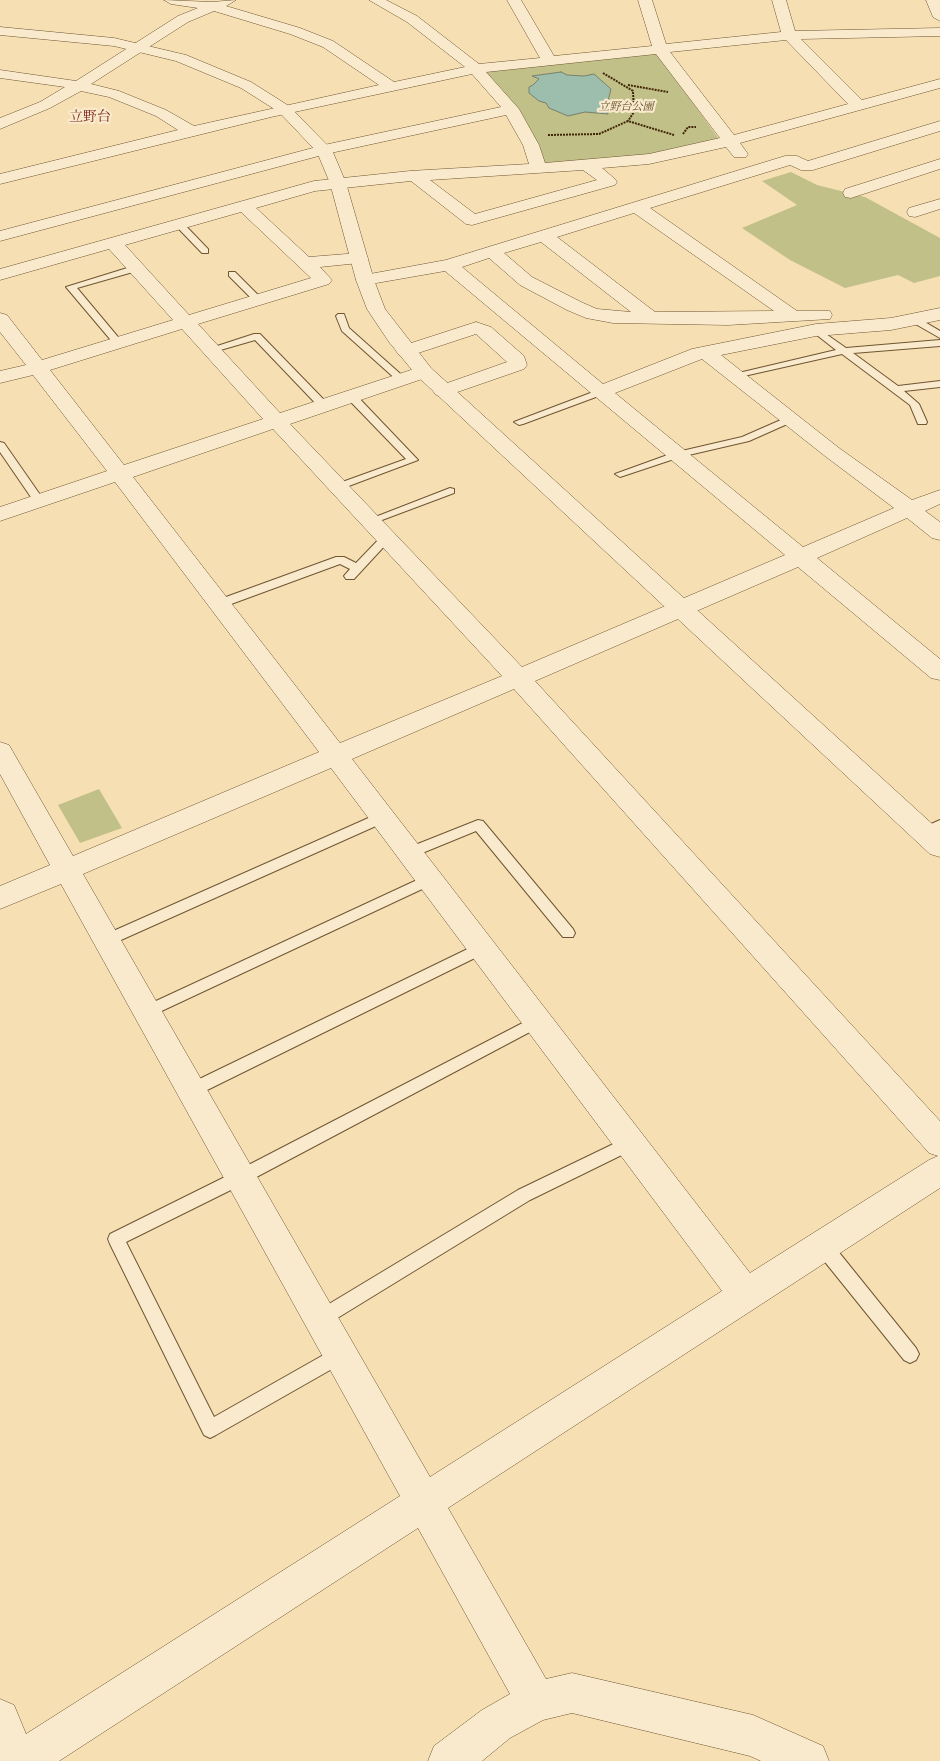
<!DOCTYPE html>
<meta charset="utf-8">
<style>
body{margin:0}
canvas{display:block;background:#f6dfb2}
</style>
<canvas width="940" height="1761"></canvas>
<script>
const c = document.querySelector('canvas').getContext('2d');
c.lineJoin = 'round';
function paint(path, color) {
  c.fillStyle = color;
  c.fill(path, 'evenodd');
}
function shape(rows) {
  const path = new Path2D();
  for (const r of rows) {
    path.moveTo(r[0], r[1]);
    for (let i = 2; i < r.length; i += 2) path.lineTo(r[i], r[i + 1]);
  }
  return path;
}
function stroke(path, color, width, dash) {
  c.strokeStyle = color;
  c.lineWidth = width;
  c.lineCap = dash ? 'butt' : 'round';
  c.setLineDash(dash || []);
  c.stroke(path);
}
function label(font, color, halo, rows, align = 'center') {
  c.font = font + ' "Libre Caslon Text","Noto Serif JP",serif';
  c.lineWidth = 4.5;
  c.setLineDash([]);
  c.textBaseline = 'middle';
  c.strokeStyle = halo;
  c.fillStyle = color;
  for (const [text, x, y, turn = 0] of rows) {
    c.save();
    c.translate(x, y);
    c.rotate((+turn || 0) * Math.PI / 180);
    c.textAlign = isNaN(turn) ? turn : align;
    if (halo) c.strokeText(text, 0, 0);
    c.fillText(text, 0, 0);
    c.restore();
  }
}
paint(shape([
 [650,53,658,54,719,139,652,156,543,163,484,72],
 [791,172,817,185,865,197,940,238,940,276,914,283,898,275,845,288,790,260,742,228,797,205,762,181],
 [99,789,122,828,80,843,58,805]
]), '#c1c089');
const water = shape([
 [561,72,567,75,584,76,594,74,611,89,607,105,608,114,585,112,568,116,549,108,546,103,539,101,529,93,529,87,533,85,539,79,532,76,561,72]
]);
paint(water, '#9dbdad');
stroke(water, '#79816b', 1);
const service = shape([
 [176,222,182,222,208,249,208,253,202,253,176,226,176,222],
 [137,265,140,266,140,270,77,288,123,343,115,345,66,287,137,265],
 [229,272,235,272,261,298,261,302,255,302,229,276,229,272],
 [338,314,344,314,349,328,405,378,405,382,399,382,342,331,336,316,338,314],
 [912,318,918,318,940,331,940,338,912,322,912,318],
 [816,327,846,348,940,340,940,346,853,353,898,386,940,381,940,387,904,391,919,404,927,422,926,424,918,424,910,405,842,354,735,378,730,375,836,350,813,332,811,330,816,327],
 [254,334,260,334,328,404,328,408,320,408,255,340,210,353,205,350,254,334],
 [601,389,604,390,604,394,523,424,519,425,514,422,601,389],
 [352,394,356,395,418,460,338,490,334,489,334,485,406,459,348,399,348,395,352,394],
 [790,416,794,417,794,421,749,441,680,457,620,477,615,474,673,453,742,437,790,416],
 [0,442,4,443,43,499,43,503,35,503,0,452,0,442],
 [450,488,454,489,454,493,374,523,370,524,365,521,450,488],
 [386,535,392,538,390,540,354,579,346,579,344,576,350,569,340,564,223,607,215,607,213,604,215,601,336,557,344,557,356,563,382,536,386,535],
 [382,812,389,817,387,821,112,944,102,944,100,940,102,936,382,812],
 [478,820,483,821,573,929,575,933,573,937,563,937,476,831,410,858,403,853,405,849,478,820],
 [940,820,940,831,925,838,920,837,918,833,920,829,940,820],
 [430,874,435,875,437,879,435,883,153,1015,148,1017,143,1015,141,1011,143,1007,430,874],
 [482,942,487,944,489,948,487,952,197,1095,192,1097,187,1095,184,1090,187,1085,482,942],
 [538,1015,543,1017,545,1021,543,1025,247,1182,126,1242,214,1417,334,1349,340,1346,346,1349,349,1355,346,1361,216,1435,210,1438,204,1435,110,1244,108,1239,110,1234,235,1172,538,1015],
 [630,1136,636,1138,638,1143,636,1148,530,1200,326,1325,320,1327,314,1325,311,1319,314,1313,518,1190,630,1136],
 [823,1238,829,1240,916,1348,919,1354,916,1360,910,1363,904,1360,817,1252,815,1246,817,1240,823,1238]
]);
const minor = shape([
 [164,0,212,2,236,0,226,6,300,28,333,41,394,82,465,67,407,22,369,0,386,0,417,16,479,64,540,58,507,0,521,0,554,56,652,46,638,0,652,0,666,44,781,32,772,0,786,0,795,31,940,28,940,36,801,39,862,100,940,79,940,88,740,143,748,154,746,157,734,157,726,147,649,164,602,168,615,179,617,182,615,185,472,225,466,224,411,181,315,191,256,208,309,257,359,253,365,254,368,258,365,262,359,263,320,267,332,280,329,284,198,324,280,413,417,368,431,368,434,372,431,376,290,424,522,667,785,555,445,271,365,285,359,284,356,280,359,276,446,260,785,156,797,156,808,161,940,121,940,131,813,170,801,170,790,165,650,208,797,311,830,311,832,315,830,319,728,325,613,323,586,318,567,310,520,285,489,258,462,267,603,384,692,349,816,324,891,318,940,308,940,320,891,330,816,336,721,355,839,448,912,500,940,490,940,504,925,511,940,522,940,540,932,538,907,518,817,558,940,659,940,680,931,678,798,567,535,681,940,1121,940,1188,448,1508,546,1679,572,1673,753,1715,823,1746,829,1761,761,1761,750,1756,572,1713,543,1720,510,1738,482,1761,428,1761,434,1746,482,1710,510,1694,418,1528,59,1761,0,1761,0,1699,14,1705,26,1734,400,1496,61,884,0,909,0,886,50,865,0,774,0,742,9,745,73,856,319,752,115,482,0,521,0,507,107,471,33,375,0,383,0,371,26,365,0,332,0,313,7,315,42,360,173,320,109,249,0,280,0,269,314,181,410,171,529,164,523,145,506,115,326,154,0,241,0,231,324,145,501,107,472,74,271,117,0,184,0,174,178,130,156,116,109,97,81,91,50,108,0,129,0,118,40,102,65,87,0,78,0,70,76,81,178,16,198,8,171,4,164,0],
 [214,11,290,34,323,47,379,85,194,126,166,110,119,91,91,84,188,22,214,11],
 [786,40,848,104,734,135,670,52,786,40],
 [656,54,720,138,649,154,545,163,539,145,519,109,486,72,656,54],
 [583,170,597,180,475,214,430,180,583,170],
 [241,212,311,278,189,315,125,245,241,212],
 [634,213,774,311,655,312,557,237,634,213],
 [541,242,631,312,597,309,581,302,532,277,504,253,541,242],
 [182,329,263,419,124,465,50,370,182,329],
 [702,359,825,456,894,508,803,547,615,393,702,359],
 [273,429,502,676,340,743,133,477,273,429],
 [514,689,929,1153,938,1156,929,1160,750,1273,352,759,514,689],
 [331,768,722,1291,430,1477,83,874,331,768],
 [926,0,940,0,940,21,933,17,926,0],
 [940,159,940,169,851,198,845,197,843,193,845,189,940,159],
 [940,199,940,209,915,217,909,216,907,212,909,208,940,199],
 [476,322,491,327,524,356,527,365,524,369,443,397,436,395,433,391,436,387,507,362,476,334,406,357,399,355,396,351,399,347,476,322]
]);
const tertiary = shape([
 [0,27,114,38,186,55,251,82,289,106,332,150,346,183,374,280,385,309,431,368,940,831,940,857,930,854,417,376,389,342,367,309,356,280,330,183,317,152,279,112,241,88,176,61,114,46,0,35,0,27]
]);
stroke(service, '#6f5532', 2);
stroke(minor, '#6f5532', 1);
stroke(tertiary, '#6f5532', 1);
stroke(shape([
 [603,73,633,91,634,112,628,121],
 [628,85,668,92],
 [683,134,688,127,696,127],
 [548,135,599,134,628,121,674,135]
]), '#422707', 2, [2, 1]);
paint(service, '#f9eacd');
paint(minor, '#f9eacd');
paint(tertiary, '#f9eacd');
label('italic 11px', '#624d28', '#f9eacd', [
 ["立野台公園",626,107]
]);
label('14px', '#7a1f14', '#f9eacd', [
 ["立野台",90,117]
]);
</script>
